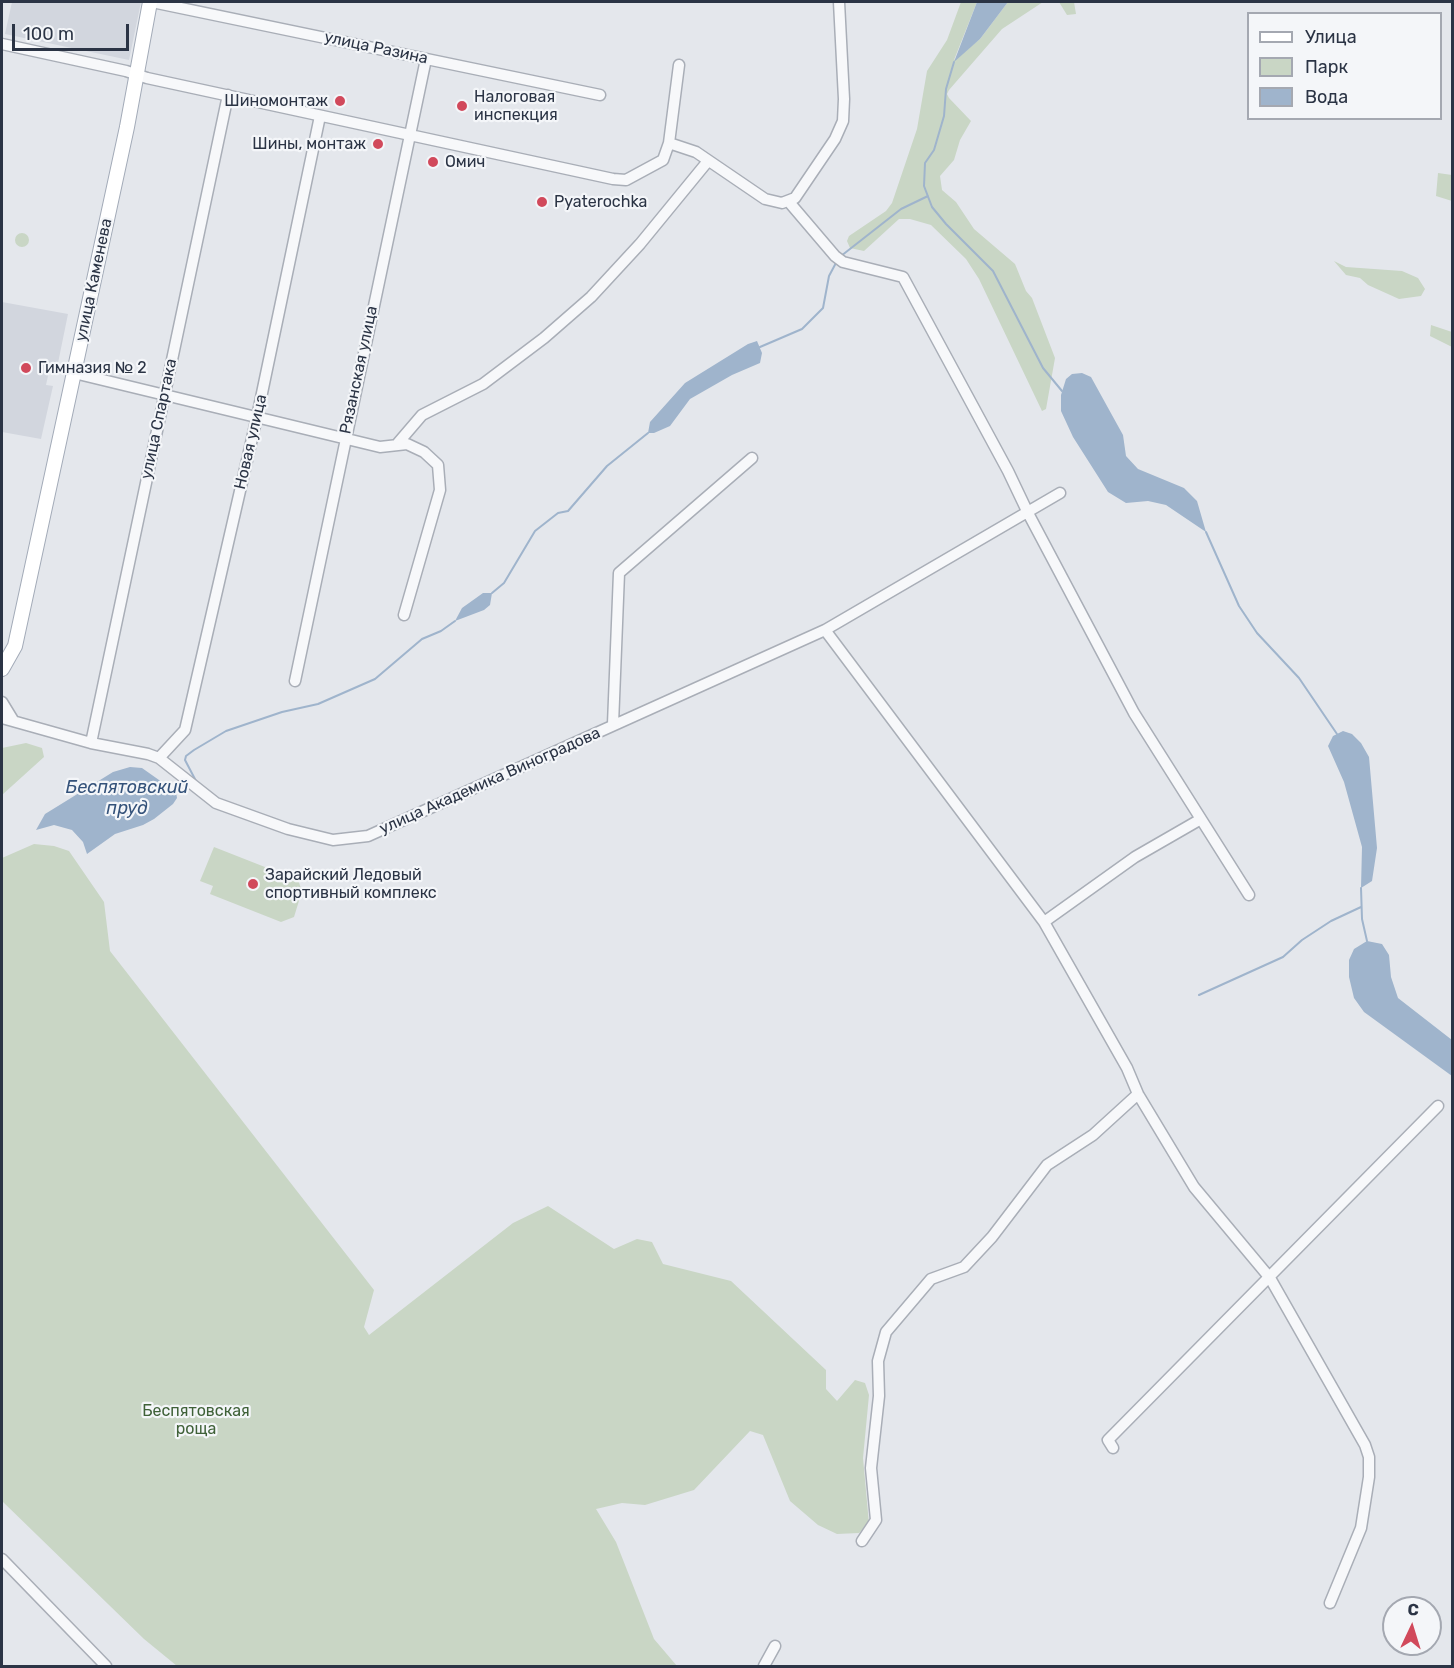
<!DOCTYPE html>
<meta charset="utf-8">
<style>
body{margin:0}
#map{position:relative;width:1454px;height:1668px;overflow:hidden;background:#e4e7ec;font-family:Rubik,sans-serif}
canvas{display:block}
.frame{position:absolute;inset:0;border:3px solid #2b3445;pointer-events:none}
.legend{position:absolute;left:1247px;top:12px;width:195px;height:108px;box-sizing:border-box;background:#f4f6f9;border:2px solid #a4a8b1;margin:0;padding:8px 10px;list-style:none;font-size:18px;color:#2b3445}
.legend li{display:flex;align-items:center;gap:12px;height:30px}
.legend b{width:30px;border:2px solid #a4a8b1}
.north{position:absolute;left:1382px;top:1596px;width:60px;height:60px;box-sizing:border-box;background:#f4f6f9;border:2px solid #a4a8b1;border-radius:50%;rotate:4deg;font-size:16px;font-weight:700;line-height:24px;text-align:center;color:#2b3445}
.north::after{content:'';display:block;margin:auto;width:21px;height:27px;background:#d1495b;clip-path:polygon(50% 0,100% 100%,50% 72%,0 100%)}
.scale{position:absolute;left:12px;top:24px;width:117px;height:27px;box-sizing:border-box;border:3px solid #2b3445;border-top:0;padding-left:8px;font-size:18px;line-height:21px;white-space:nowrap;color:#2b3445;-webkit-text-stroke:4px #f4f6f9;paint-order:stroke}
</style>
<div id="map">
<canvas width="1454" height="1668"></canvas>
<div class="frame"></div>
<ul class="legend">
<li><b style="height:8px;background:#fff"></b>Улица</li>
<li><b style="height:16px;background:#c9d6c5"></b>Парк</li>
<li><b style="height:16px;background:#9fb4cc"></b>Вода</li>
</ul>
<div class="north">С</div>
<div class="scale">100 m</div>
</div>
<script>
const c = document.querySelector('canvas').getContext('2d');
c.lineJoin = 'round';
function paint(path, color) {
  c.fillStyle = color;
  c.fill(path, 'evenodd');
}
function shape(rows) {
  const path = new Path2D();
  for (const r of rows) {
    if (r.length === 3) {
      path.moveTo(r[0] + r[2], r[1]);
      path.arc(r[0], r[1], r[2], 0, 2 * Math.PI);
      continue;
    }
    path.moveTo(r[0], r[1]);
    for (let i = 2; i < r.length; i += 2) path.lineTo(r[i], r[i + 1]);
  }
  return path;
}
function stroke(path, color, width, dash) {
  c.strokeStyle = color;
  c.lineWidth = width;
  c.lineCap = dash ? 'butt' : 'round';
  c.setLineDash(dash || []);
  c.stroke(path);
}
function label(font, color, halo, rows, align = 'center') {
  c.font = font + ' Rubik,sans-serif';
  c.lineWidth = 4.5;
  c.setLineDash([]);
  c.textBaseline = 'middle';
  c.strokeStyle = halo;
  c.fillStyle = color;
  for (const [text, x, y, turn = 0] of rows) {
    c.save();
    c.translate(x, y);
    c.rotate((+turn || 0) * Math.PI / 180);
    c.textAlign = isNaN(turn) ? turn : align;
    if (halo) c.strokeText(text, 0, 0);
    c.fillText(text, 0, 0);
    c.restore();
  }
}
paint(shape([
 [12,2,141,2,129,60,5,34],
 [2,302,68,314,58,363,51,362,46,385,53,386,41,439,2,432]
]), '#d2d6de');
paint(shape([
 [961,2,977,2,954,60,980,39,1008,2,1043,2,1002,29,949,90,947,94,949,98,971,121,960,140,954,160,940,176,942,190,956,202,974,229,1015,264,1026,291,1032,298,1055,358,1046,409,1042,411,979,279,966,259,931,225,910,219,899,219,864,251,850,248,847,241,849,236,886,211,892,203,917,129,927,71,947,40],
 [1059,2,1074,2,1076,14,1067,15],
 [1438,173,1452,175,1452,201,1436,196],
 [22,240,7],
 [1334,261,1346,267,1402,271,1418,278,1425,289,1421,296,1399,299,1368,285,1360,278,1346,275],
 [1431,325,1452,332,1452,347,1430,336],
 [26,743,42,748,44,757,2,795,2,748],
 [34,844,54,846,69,851,104,902,110,951,374,1290,364,1327,369,1335,513,1223,548,1206,614,1249,637,1239,652,1242,663,1264,731,1281,826,1370,826,1389,837,1401,855,1380,865,1383,869,1395,863,1458,869,1524,859,1533,837,1534,818,1525,790,1501,763,1435,750,1431,694,1490,645,1505,622,1503,596,1509,616,1542,654,1639,677,1666,177,1666,144,1639,2,1501,2,858],
 [214,847,298,880,302,891,294,917,281,922,210,894,213,886,200,881]
]), '#c9d6c5');
paint(shape([
 [977,2,1008,2,980,39,954,62],
 [757,341,762,353,760,363,732,375,690,399,670,426,654,433,648,433,650,422,685,383,748,344],
 [1082,373,1091,377,1123,435,1126,456,1138,469,1184,488,1197,501,1206,532,1166,505,1148,501,1126,503,1108,492,1073,437,1061,411,1061,395,1066,379,1072,374],
 [483,593,492,593,490,605,484,610,455,621,462,608],
 [1343,731,1352,734,1361,743,1369,757,1377,848,1372,881,1361,888,1362,847,1344,782,1328,746,1333,736],
 [130,767,142,768,176,792,177,798,173,804,154,819,143,825,115,834,87,854,83,842,72,830,54,825,36,830,45,814,58,806,113,772],
 [1367,941,1382,944,1389,955,1391,977,1398,998,1452,1040,1452,1076,1364,1012,1354,998,1349,977,1349,960,1354,949]
]), '#9fb4cc');
stroke(shape([
 [954,62,946,89,944,116,934,150,925,163,924,186,932,207,946,224,993,271,1043,368,1062,391],
 [841,256,901,209,928,196],
 [760,347,802,329,823,308,829,276,837,261],
 [1206,532,1239,606,1257,633,1299,678,1337,734],
 [492,593,504,583,535,531,558,513,568,511,607,466,648,433],
 [196,781,185,760,186,756,194,750,226,731,282,712,318,704,375,679,422,639,441,631,455,621],
 [176,792,189,786],
 [1361,888,1362,919,1367,941],
 [1199,995,1283,957,1302,940,1331,921,1361,907]
]), '#9fb4cc', 2);
const minor = shape([
 [152,2,600,95],
 [2,44,126,71,147,78,613,179,626,180,663,160,669,143,679,65],
 [669,143,696,152,765,199,782,203,795,198,835,139,843,121,844,99,839,2],
 [789,202,835,256,843,262,903,277,1008,471,1028,513,1134,713,1249,895],
 [74,373,380,447,407,444,424,452,438,465,440,490,404,615],
 [398,443,422,415,483,384,544,338,591,297,640,244,708,161],
 [825,630,1044,922,1127,1068,1138,1094,1194,1187,1270,1278,1365,1445,1369,1457,1369,1477,1361,1528,1330,1603],
 [295,681,426,59],
 [2,702,13,720],
 [2,718,91,743,148,754,159,758,216,803,288,829,333,840,368,836,825,630,1060,493],
 [613,724,619,573,752,458],
 [91,743,228,95],
 [159,758,185,730,257,417,320,116],
 [1044,922,1135,857,1201,819],
 [1113,1448,1108,1440,1438,1106],
 [862,1541,876,1520,871,1468,879,1396,878,1361,886,1332,931,1279,964,1267,992,1237,1047,1165,1093,1135,1138,1094],
 [2,1559,106,1666],
 [764,1666,775,1646]
]);
const major = shape([
 [2,669,15,646,127,127,150,2]
]);
stroke(minor, '#a9aeb7', 13);
stroke(major, '#a3abb8', 16);
stroke(minor, '#f7f8fa', 10);
stroke(major, '#fff', 14);
for (const [x, y, r, color] of [
 [340,101,6,"#d1495b"],
 [462,106,6,"#d1495b"],
 [378,144,6,"#d1495b"],
 [433,162,6,"#d1495b"],
 [542,202,6,"#d1495b"],
 [26,368,6,"#d1495b"],
 [253,884,6,"#d1495b"]
]) {
  const dot = new Path2D();
  dot.arc(x, y, r, 0, 2 * Math.PI);
  c.fillStyle = color;
  c.fill(dot);
  stroke(dot, '#f4f6f9', 2);
}
label('16px', '#2b3445', '#f4f6f9', [
 ["улица Разина",376,48,12],
 ["улица Каменева",94,280,-78],
 ["Рязанская улица",359,370,-78],
 ["улица Спартака",159,419,-78],
 ["Новая улица",251,442,-77],
 ["улица Академика Виноградова",490,781,-24]
]);
label('16px', '#2b3445', '#f4f6f9', [
 ["Налоговая",474,97],
 ["инспекция",474,115],
 ["Шиномонтаж",328,101,"right"],
 ["Шины, монтаж",366,144,"right"],
 ["Омич",445,162],
 ["Pyaterochka",554,202],
 ["Гимназия № 2",38,368],
 ["Зарайский Ледовый",265,875],
 ["спортивный комплекс",265,893]
], 'left');
label('16px', '#3f6138', '#f4f6f9', [
 ["Беспятовская",196,1411],
 ["роща",196,1429]
]);
label('italic 18px', '#34527a', '#f4f6f9', [
 ["Беспятовский",127,788],
 ["пруд",127,809]
]);
</script>
